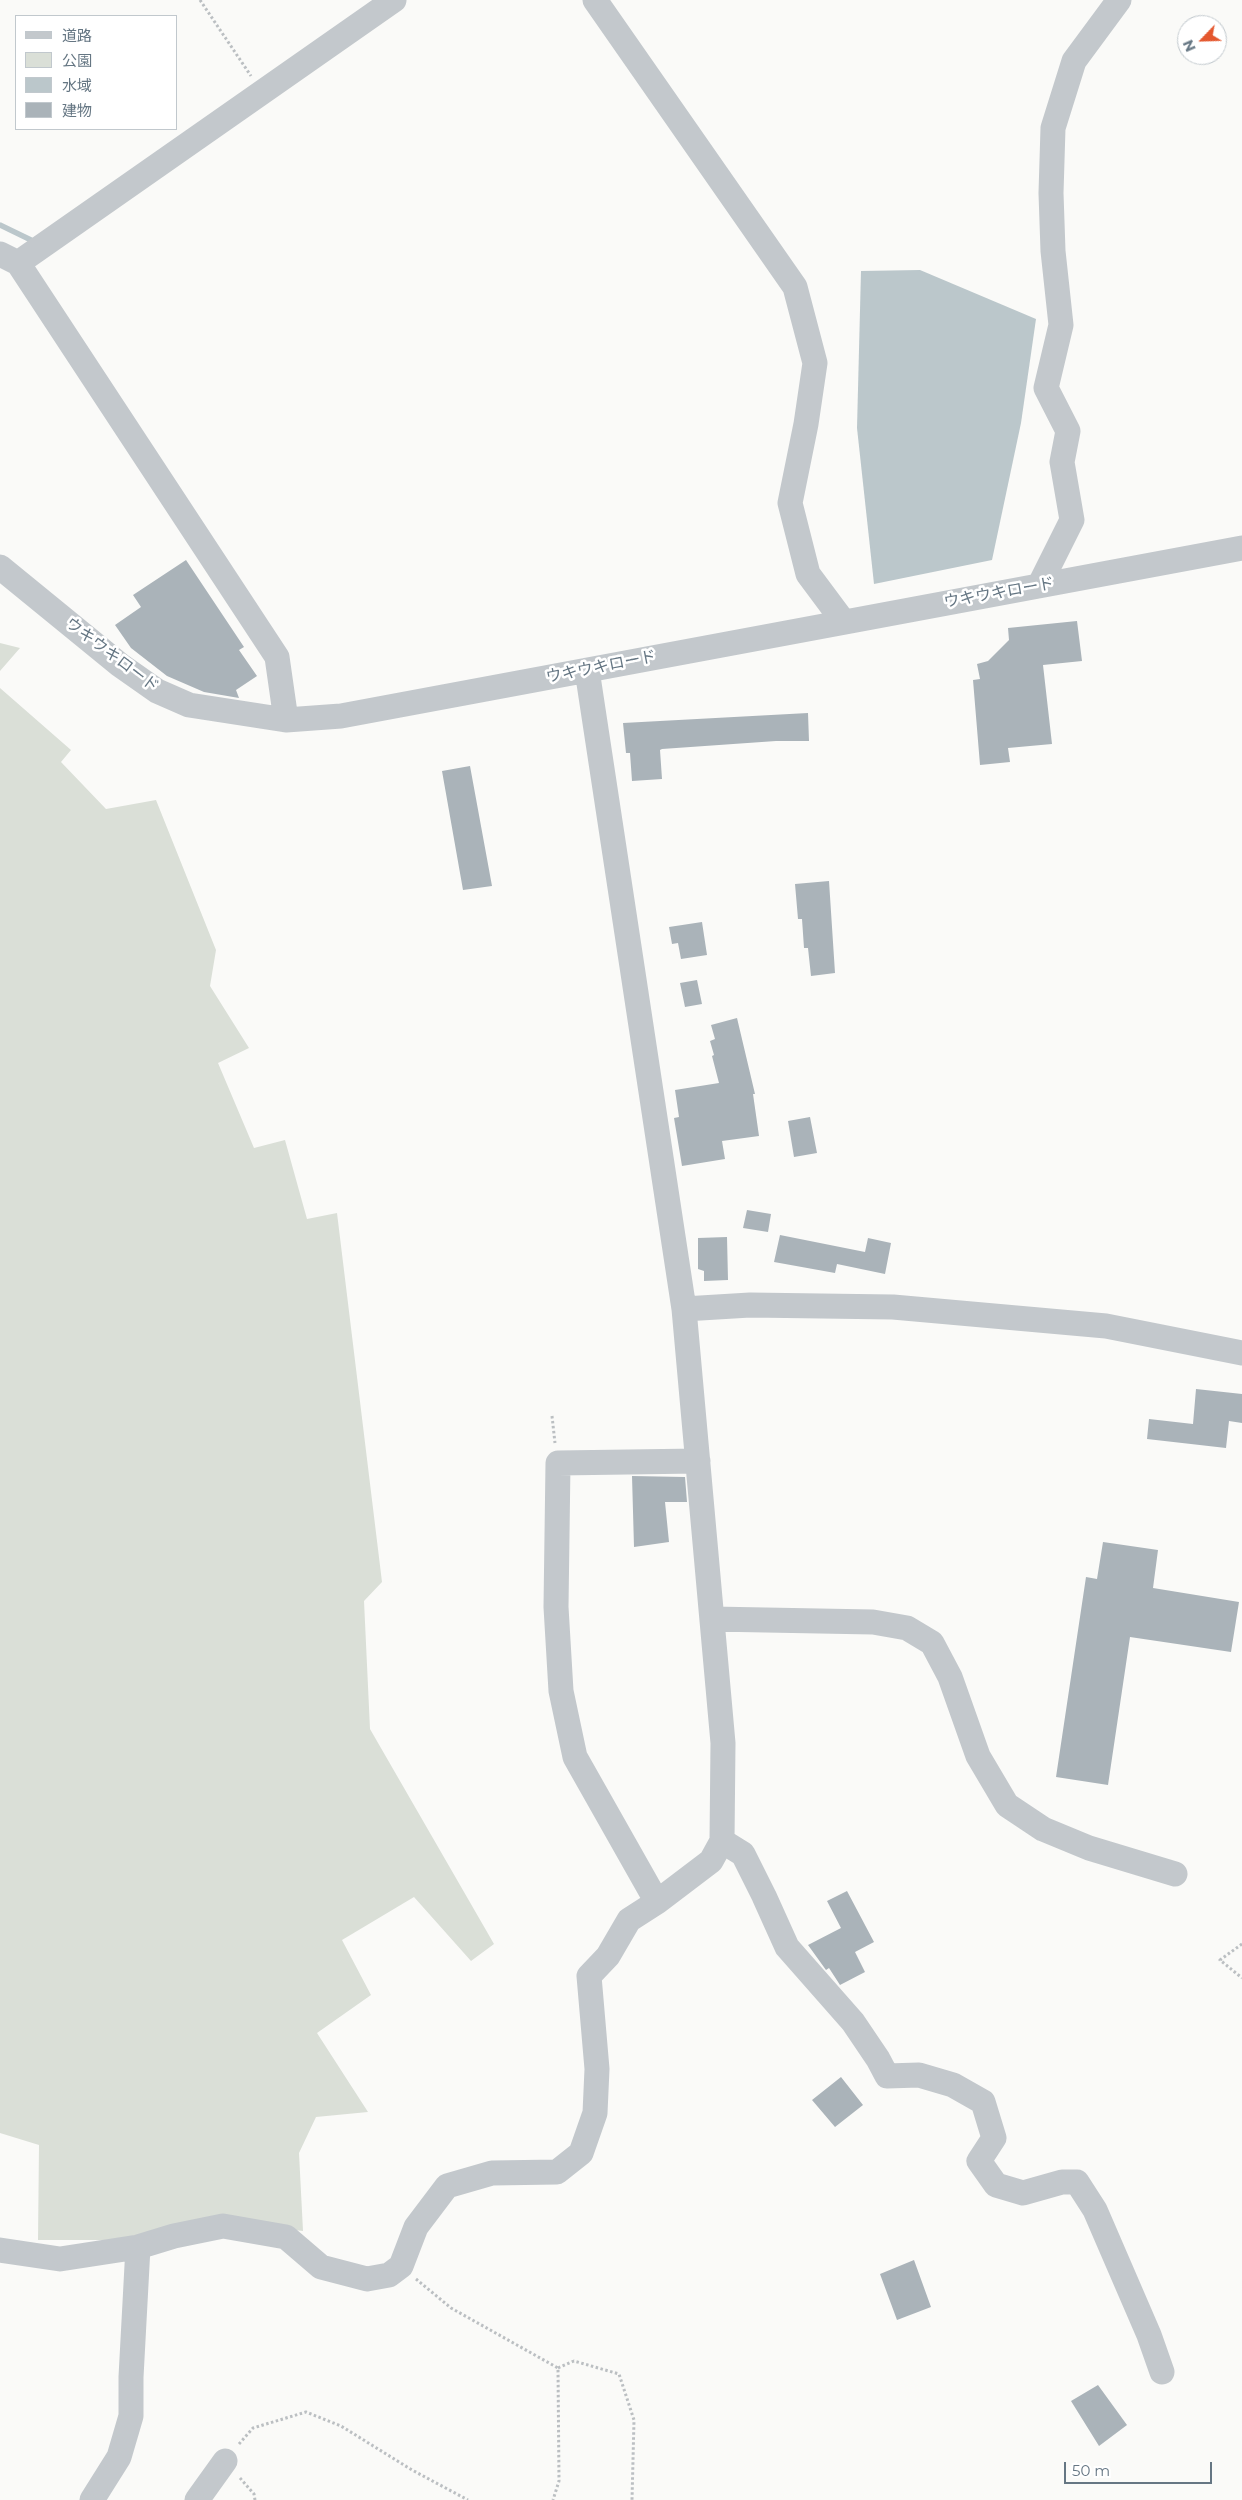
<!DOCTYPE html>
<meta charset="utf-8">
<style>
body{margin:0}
#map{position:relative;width:1242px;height:2500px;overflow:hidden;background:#fafaf8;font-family:Montserrat,"Noto Sans JP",sans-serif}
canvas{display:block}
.legend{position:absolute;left:15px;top:15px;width:162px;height:115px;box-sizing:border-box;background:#fff;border:1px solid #c1c8cd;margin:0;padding:6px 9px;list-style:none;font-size:15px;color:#657683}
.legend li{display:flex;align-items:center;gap:10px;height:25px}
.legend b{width:25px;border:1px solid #c1c8cd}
.north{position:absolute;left:1177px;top:15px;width:50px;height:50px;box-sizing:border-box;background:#fff;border:1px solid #c1c8cd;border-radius:50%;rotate:246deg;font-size:14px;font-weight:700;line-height:20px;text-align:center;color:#657683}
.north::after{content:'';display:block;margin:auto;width:18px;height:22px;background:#e4572e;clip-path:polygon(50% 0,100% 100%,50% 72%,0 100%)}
.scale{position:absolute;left:1064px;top:2462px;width:148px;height:22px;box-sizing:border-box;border:2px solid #657683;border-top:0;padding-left:6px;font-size:15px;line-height:18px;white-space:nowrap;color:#657683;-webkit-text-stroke:4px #fff;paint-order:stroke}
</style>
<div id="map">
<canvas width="1242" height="2500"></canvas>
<ul class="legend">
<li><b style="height:6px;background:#c3c8cc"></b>道路</li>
<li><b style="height:14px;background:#dadfd7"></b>公園</li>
<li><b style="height:14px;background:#bbc7cb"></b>水域</li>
<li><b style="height:14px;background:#aab3b9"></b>建物</li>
</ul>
<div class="north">N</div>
<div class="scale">50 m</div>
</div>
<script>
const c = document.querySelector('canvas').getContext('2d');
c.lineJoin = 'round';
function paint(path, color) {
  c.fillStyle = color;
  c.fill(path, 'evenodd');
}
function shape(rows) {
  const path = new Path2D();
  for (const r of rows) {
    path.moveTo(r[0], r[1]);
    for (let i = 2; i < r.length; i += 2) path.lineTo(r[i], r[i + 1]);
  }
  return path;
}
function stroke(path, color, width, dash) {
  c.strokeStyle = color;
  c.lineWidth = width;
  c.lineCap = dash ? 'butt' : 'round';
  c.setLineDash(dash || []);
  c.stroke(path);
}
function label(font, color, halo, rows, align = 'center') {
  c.font = font + ' Montserrat,"Noto Sans JP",sans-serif';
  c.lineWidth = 5;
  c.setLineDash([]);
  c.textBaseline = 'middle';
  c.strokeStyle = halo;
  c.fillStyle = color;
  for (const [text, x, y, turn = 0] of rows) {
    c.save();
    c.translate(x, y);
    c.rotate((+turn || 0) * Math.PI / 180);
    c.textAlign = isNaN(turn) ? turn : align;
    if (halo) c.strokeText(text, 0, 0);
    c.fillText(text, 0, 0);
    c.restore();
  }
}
paint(shape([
 [0,643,20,648,0,671],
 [0,688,71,750,61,762,106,809,156,800,216,950,210,986,249,1048,218,1063,254,1148,285,1140,307,1219,337,1213,382,1582,364,1601,370,1729,494,1944,471,1961,414,1897,342,1940,371,1995,317,2033,368,2112,316,2117,299,2153,303,2231,204,2220,126,2240,38,2240,39,2145,0,2133]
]), '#dadfd7');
paint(shape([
 [920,270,1036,319,1021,423,992,560,874,584,857,428,861,271]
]), '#bbc7cb');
stroke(shape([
 [0,225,31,240]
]), '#bbc7cb', 5.5);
paint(shape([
 [186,560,244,647,239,650,257,676,236,690,239,698,204,692,167,676,131,648,115,625,141,607,133,595],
 [1077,621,1082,661,1043,665,1052,744,1008,748,1010,762,980,765,973,680,980,679,977,664,988,661,1009,640,1008,628],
 [808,713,809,741,776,741,662,749,660,750,662,779,632,781,630,753,626,753,623,723],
 [470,766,492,886,463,890,442,771],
 [829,881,835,973,811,976,808,948,804,948,802,919,798,919,795,884],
 [702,922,707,955,681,959,678,943,672,944,669,927],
 [697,980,702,1004,685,1007,680,983],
 [737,1018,755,1094,753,1094,759,1136,722,1141,725,1159,682,1166,674,1118,679,1117,675,1090,719,1083,712,1056,714,1055,710,1041,715,1039,711,1025],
 [810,1117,817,1153,794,1157,788,1121],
 [747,1210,771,1214,768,1232,743,1228],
 [780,1235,865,1252,868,1238,891,1243,885,1274,837,1264,835,1273,774,1262],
 [727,1237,728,1280,704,1281,704,1271,698,1269,698,1238],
 [1196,1389,1242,1394,1242,1423,1229,1421,1226,1448,1147,1439,1149,1419,1193,1424],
 [632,1476,685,1477,687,1502,665,1502,669,1542,634,1547],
 [1103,1542,1158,1550,1153,1588,1239,1602,1231,1652,1130,1637,1108,1785,1056,1777,1086,1577,1097,1579],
 [847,1891,874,1942,855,1952,865,1972,840,1985,829,1968,826,1970,808,1945,841,1928,827,1901],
 [841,2077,863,2105,835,2127,812,2100],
 [914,2260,931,2307,897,2320,880,2274],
 [1098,2385,1127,2425,1099,2446,1071,2401]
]), '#aab3b9');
stroke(shape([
 [200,0,251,76],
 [552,1416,555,1443],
 [1242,1944,1220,1960,1242,1978],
 [416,2279,451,2308,558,2368,559,2481,553,2500],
 [558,2368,574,2361,619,2374,634,2420,632,2500],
 [239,2444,253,2428,306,2412,341,2426,412,2470,468,2500],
 [240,2478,254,2494,255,2500]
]), '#bbbfc2', 3, [2.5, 2.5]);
stroke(shape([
 [595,0,795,287,815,363,806,424,790,503,808,574,843,621],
 [0,254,18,263,277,657,286,720],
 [18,263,394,0],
 [0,567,120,665,157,691,189,705,286,720,341,716,1242,548],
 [1039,586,1072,520,1062,462,1068,431,1046,388,1061,325,1053,251,1051,193,1053,128,1074,61,1119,0],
 [684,1309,750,1305,893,1307,1106,1326,1242,1353],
 [712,1619,873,1622,907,1628,932,1643,950,1677,978,1756,1007,1805,1043,1829,1089,1848,1175,1874],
 [722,1841,743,1854,764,1896,787,1947,853,2022,878,2059,887,2076,919,2075,953,2085,983,2102,994,2138,979,2161,996,2185,1023,2193,1062,2182,1077,2182,1095,2210,1149,2335,1162,2372],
 [657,1902,575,1757,561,1691,556,1607,558,1463,698,1461],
 [0,2250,60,2259,138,2247,174,2236,223,2226,286,2237,321,2267,367,2279,389,2275,401,2266,416,2227,447,2186,492,2173,557,2172,581,2153,595,2113,597,2069,589,1976,608,1956,629,1920,657,1902,711,1861,722,1841,723,1743,684,1309,587,670],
 [92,2500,119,2457,131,2416,131,2377,138,2247],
 [197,2500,225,2461]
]), '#c3c8cc', 25);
label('16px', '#657683', '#fff', [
 ["ウキウキロード",999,593,-10],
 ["ウキウキロード",112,655,37],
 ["ウキウキロード",601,667,-11]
]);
</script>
